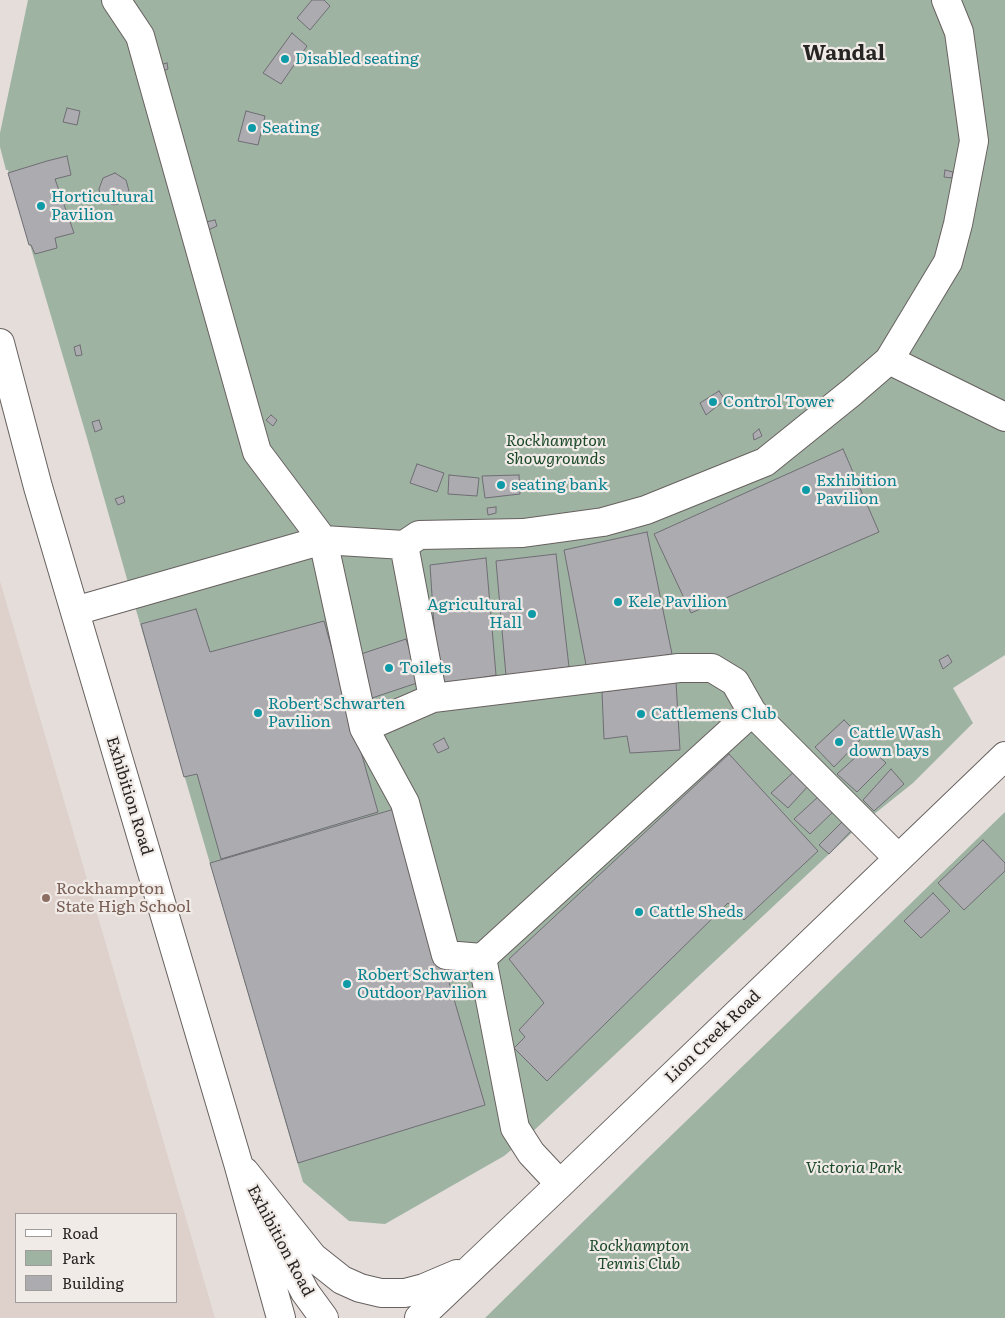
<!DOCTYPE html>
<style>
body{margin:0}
#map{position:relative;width:1005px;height:1318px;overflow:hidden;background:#e4ddda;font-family:Literata,serif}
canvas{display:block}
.legend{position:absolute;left:15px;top:1213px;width:162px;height:90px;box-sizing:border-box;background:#f1ebe8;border:1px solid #a09c9a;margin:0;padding:6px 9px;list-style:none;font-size:15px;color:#272524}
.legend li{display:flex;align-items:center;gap:10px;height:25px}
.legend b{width:25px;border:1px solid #a09c9a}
</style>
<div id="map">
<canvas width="1005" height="1318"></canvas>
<ul class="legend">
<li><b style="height:6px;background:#fff"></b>Road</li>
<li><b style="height:14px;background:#9fb3a3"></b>Park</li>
<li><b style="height:14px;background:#ababb0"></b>Building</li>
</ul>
</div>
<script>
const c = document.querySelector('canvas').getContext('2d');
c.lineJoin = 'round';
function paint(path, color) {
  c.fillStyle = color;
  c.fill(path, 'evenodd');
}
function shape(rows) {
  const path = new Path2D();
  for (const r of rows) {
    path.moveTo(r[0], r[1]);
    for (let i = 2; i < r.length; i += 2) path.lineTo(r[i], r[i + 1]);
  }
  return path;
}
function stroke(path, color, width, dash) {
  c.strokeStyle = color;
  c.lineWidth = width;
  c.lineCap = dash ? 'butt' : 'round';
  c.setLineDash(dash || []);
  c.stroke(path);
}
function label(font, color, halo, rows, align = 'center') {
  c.font = font + ' Literata,serif';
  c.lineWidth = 4.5;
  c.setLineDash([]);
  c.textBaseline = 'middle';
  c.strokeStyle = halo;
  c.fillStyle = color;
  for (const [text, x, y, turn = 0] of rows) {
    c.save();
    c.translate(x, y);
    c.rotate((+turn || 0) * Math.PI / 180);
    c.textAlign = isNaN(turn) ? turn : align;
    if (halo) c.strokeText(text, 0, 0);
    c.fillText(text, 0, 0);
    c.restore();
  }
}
paint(shape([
 [0,581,215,1318,0,1318],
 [16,1214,176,1214,176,1302,16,1302]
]), '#ded0cb');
paint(shape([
 [28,0,1005,0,1005,655,953,688,973,723,913,783,858,827,528,1136,504,1156,385,1224,349,1221,303,1182,127,579,87,438,8,170,6,170,0,147,0,133],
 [1005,812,1005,1318,485,1318,649,1157]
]), '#9fb3a3');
const building = shape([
 [312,0,324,0,330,6,310,30,297,18,312,0],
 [292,33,307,46,281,84,263,73,292,33],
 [167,63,168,69,158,73,156,66,167,63],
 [67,108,80,111,77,125,63,122,67,108],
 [246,111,265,116,258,145,238,141,246,111],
 [67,156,71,175,55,179,74,233,55,238,57,248,35,254,31,245,29,245,8,173,47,161,67,156],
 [945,170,953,172,952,178,944,177,945,170],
 [115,173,126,180,129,191,124,202,114,205,101,200,99,189,103,178,115,173],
 [215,220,217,226,208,230,206,222,215,220],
 [80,345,82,355,76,356,74,347,80,345],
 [719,391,725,400,706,415,700,403,719,391],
 [271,415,277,420,273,426,266,420,271,415],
 [99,420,102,429,95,432,92,422,99,420],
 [759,429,762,436,754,440,753,434,759,429],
 [843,449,879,532,691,613,654,534,843,449],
 [417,464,444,473,437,492,410,483,417,464],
 [449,475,479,478,477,496,448,494,449,475],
 [519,475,520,494,485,498,482,476,519,475],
 [123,496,125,502,118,505,115,499,123,496],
 [496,507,496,513,488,515,487,508,496,507],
 [647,532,672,654,587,670,564,550,647,532],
 [556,554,569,667,506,676,496,561,556,554],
 [486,558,496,675,438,686,430,565,486,558],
 [196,609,210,652,324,621,378,812,221,859,197,774,184,777,141,624,196,609],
 [406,639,420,682,372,698,358,655,406,639],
 [948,655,952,662,943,669,939,660,948,655],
 [676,682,680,750,630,753,627,736,604,739,602,692,676,682],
 [844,720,862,738,834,767,815,747,844,720],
 [444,738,449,748,438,753,433,744,444,738],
 [868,746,886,763,857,792,837,774,868,746],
 [729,754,818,851,744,920,728,903,547,1081,514,1048,525,1037,519,1030,544,1003,509,959,729,754],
 [797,769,809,785,788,808,771,793,797,769],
 [891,769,904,784,874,811,863,800,891,769],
 [818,797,834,811,810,834,794,819,818,797],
 [398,808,485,1105,298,1163,210,863,398,808],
 [845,819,854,828,829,854,819,845,845,819],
 [983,840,1005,863,1005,871,964,910,938,883,983,840],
 [933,893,950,911,921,938,904,921,933,893]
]);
paint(building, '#ababb0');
stroke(building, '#6f6e74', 1);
const minor = shape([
 [0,343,38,487,238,1163,281,1318],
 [889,360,1005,417],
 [404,545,419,535,523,533,603,522,646,510,765,462,852,392,889,360,948,262,958,224,974,141,959,32,946,0],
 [75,611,323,540,257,452,140,36,116,0],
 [433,698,679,668,712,668,735,682,752,712,482,958],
 [752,712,898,858],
 [364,728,433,698,404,545,323,540,364,728,405,803,446,955,482,958,515,1128,531,1153,560,1184],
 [245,1172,313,1257,342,1280,360,1288,381,1293,405,1293,424,1288,457,1274],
 [266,1217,305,1292,324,1318],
 [419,1318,560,1184,1005,756]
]);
stroke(minor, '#67615f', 30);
stroke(minor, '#fff', 28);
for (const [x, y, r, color] of [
 [285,59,5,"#0f9aa8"],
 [252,128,5,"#0f9aa8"],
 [41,206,5,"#0f9aa8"],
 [713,402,5,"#0f9aa8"],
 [501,485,5,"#0f9aa8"],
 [806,490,5,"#0f9aa8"],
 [618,602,5,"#0f9aa8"],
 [532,614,5,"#0f9aa8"],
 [389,668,5,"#0f9aa8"],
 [258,713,5,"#0f9aa8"],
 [641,714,5,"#0f9aa8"],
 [839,742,5,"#0f9aa8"],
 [46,898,5,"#8d6e63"],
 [639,912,5,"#0f9aa8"],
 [347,984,5,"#0f9aa8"]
]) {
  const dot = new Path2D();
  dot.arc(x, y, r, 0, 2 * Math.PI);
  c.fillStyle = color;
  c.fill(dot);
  stroke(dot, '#f1ebe8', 2);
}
label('16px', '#0d838f', '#f1ebe8', [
 ["Disabled seating",295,59],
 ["Seating",262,128],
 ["Horticultural",51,197],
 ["Pavilion",51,215],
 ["Control Tower",723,402],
 ["Exhibition",816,481],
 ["Pavilion",816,499],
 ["seating bank",511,485],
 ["Kele Pavilion",628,602],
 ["Agricultural",522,605,"right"],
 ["Hall",522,623,"right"],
 ["Toilets",399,668],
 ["Robert Schwarten",268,704],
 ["Pavilion",268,722],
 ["Cattlemens Club",651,714],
 ["Cattle Wash",849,733],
 ["down bays",849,751],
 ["Cattle Sheds",649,912],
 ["Robert Schwarten",357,975],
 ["Outdoor Pavilion",357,993]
], 'left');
label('italic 16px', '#1b4828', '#f1ebe8', [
 ["Rockhampton",556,441],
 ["Showgrounds",556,459],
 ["Victoria Park",854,1168],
 ["Rockhampton",639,1246],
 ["Tennis Club",639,1264]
]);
label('16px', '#272524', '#f1ebe8', [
 ["Exhibition Road",129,796,73],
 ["Lion Creek Road",713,1037,-44],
 ["Exhibition Road",280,1241,62]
]);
label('16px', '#785e54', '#f1ebe8', [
 ["Rockhampton",56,889],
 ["State High School",56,907]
], 'left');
label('bold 21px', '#272524', '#f1ebe8', [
 ["Wandal",844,54]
]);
</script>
